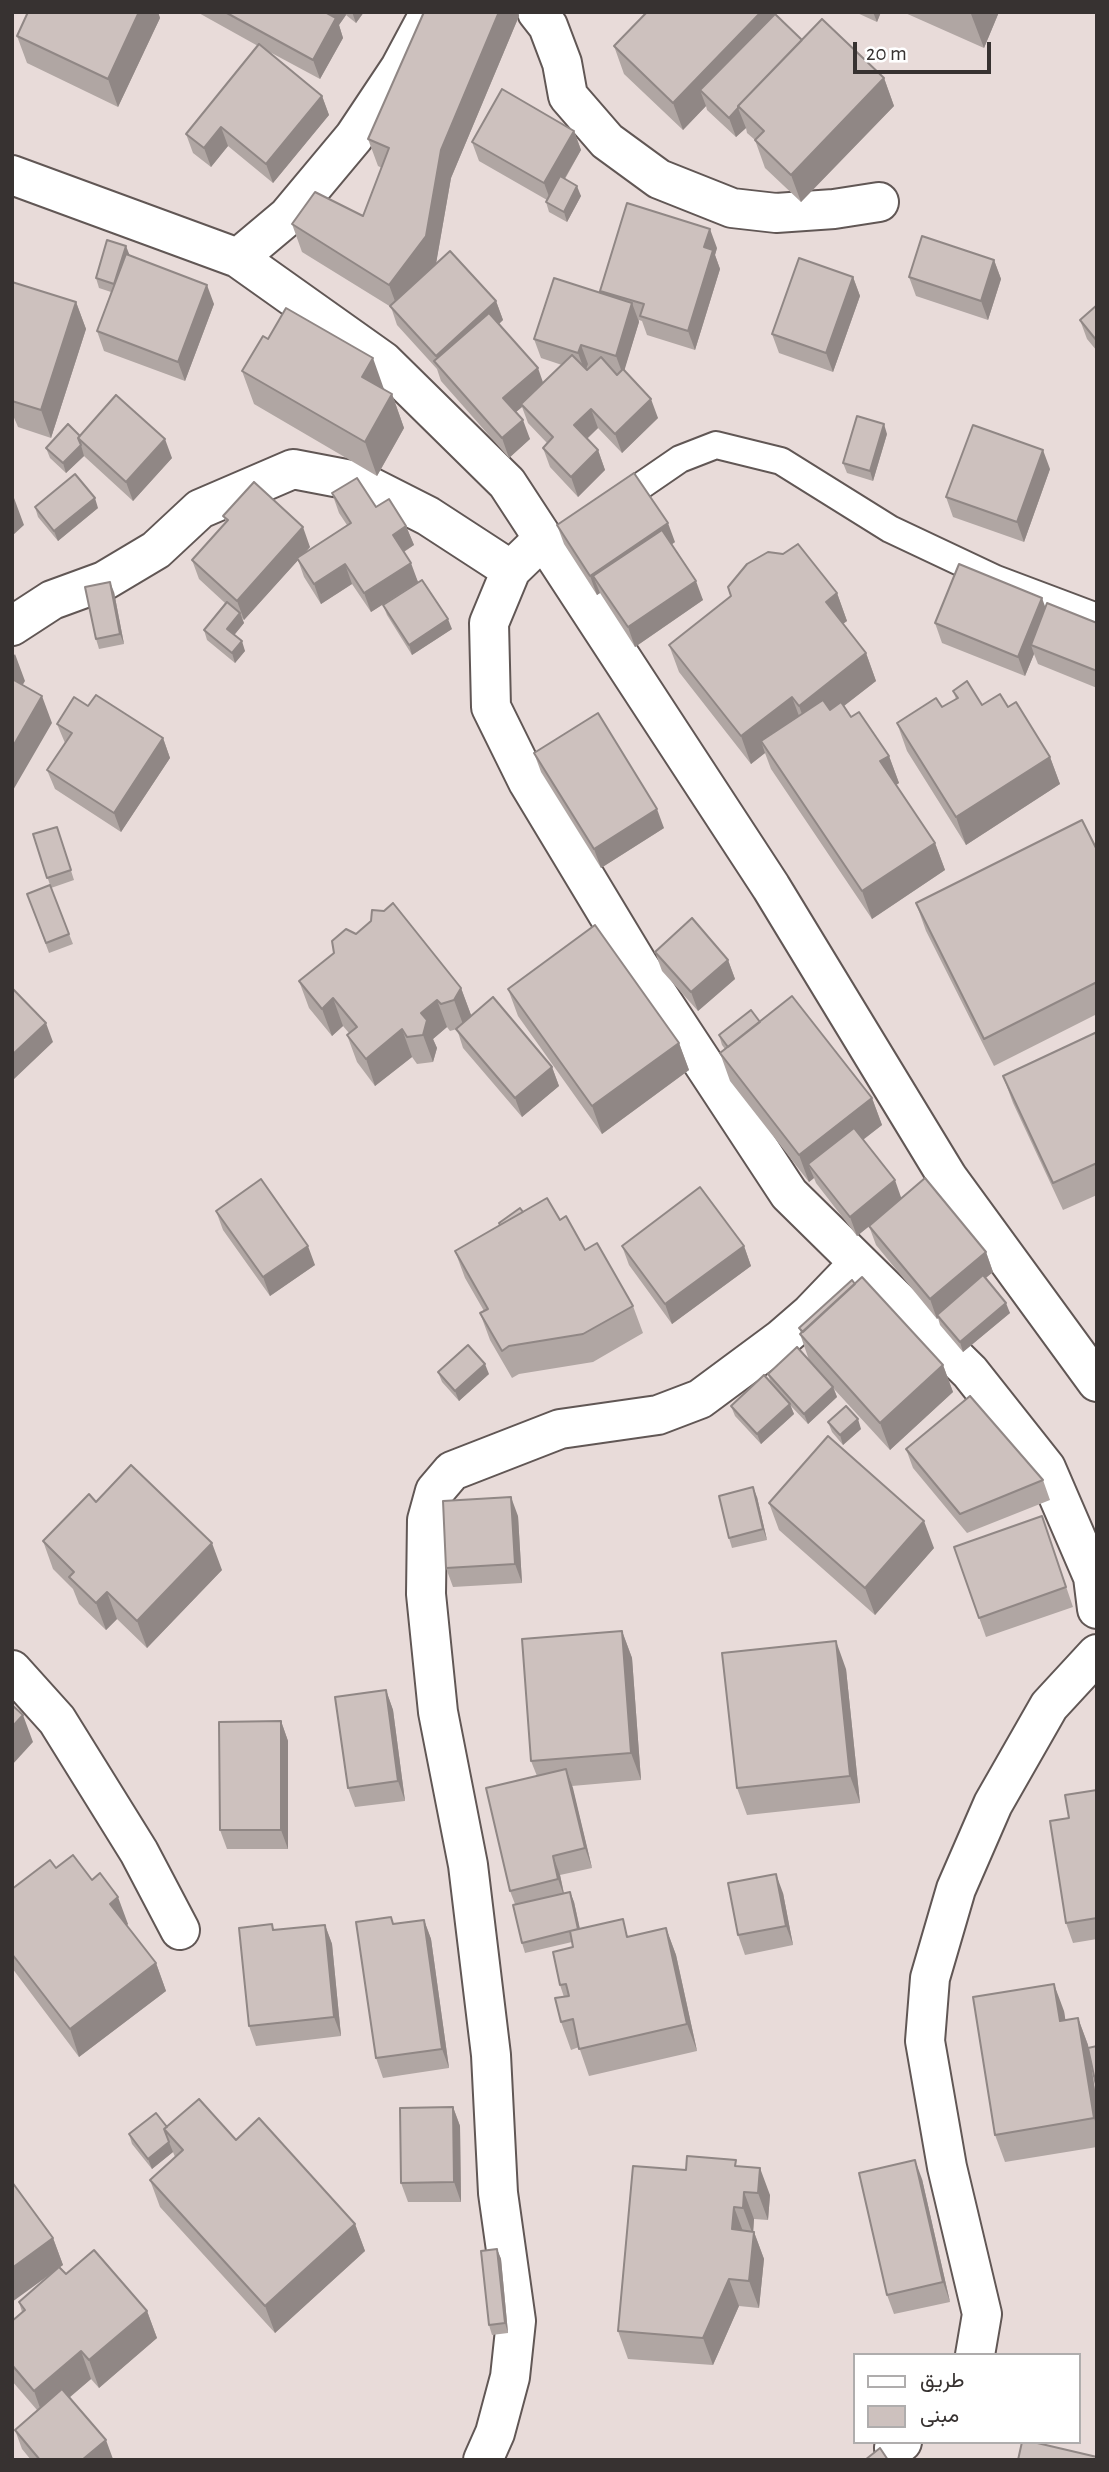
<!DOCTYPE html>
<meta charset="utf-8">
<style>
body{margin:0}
#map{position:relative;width:1109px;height:2472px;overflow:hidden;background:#e8dbd9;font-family:"Alegreya Sans",Vazirmatn,sans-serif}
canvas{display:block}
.frame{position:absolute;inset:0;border:14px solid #373231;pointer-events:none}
.legend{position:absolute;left:853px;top:2353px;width:228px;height:91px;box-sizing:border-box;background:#fff;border:2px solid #afadad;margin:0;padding:9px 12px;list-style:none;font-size:21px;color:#373231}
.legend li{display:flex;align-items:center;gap:14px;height:35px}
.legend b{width:35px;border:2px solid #afadad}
.scale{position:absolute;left:853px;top:42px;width:138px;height:32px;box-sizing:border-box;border:4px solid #373231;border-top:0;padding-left:9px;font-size:21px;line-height:24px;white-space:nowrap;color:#373231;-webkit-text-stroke:5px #fff;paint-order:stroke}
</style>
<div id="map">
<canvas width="1109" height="2472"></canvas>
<div class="frame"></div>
<ul class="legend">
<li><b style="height:9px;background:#fff"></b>طريق</li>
<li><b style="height:19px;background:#cdc1be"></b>مبنى</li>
</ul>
<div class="scale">20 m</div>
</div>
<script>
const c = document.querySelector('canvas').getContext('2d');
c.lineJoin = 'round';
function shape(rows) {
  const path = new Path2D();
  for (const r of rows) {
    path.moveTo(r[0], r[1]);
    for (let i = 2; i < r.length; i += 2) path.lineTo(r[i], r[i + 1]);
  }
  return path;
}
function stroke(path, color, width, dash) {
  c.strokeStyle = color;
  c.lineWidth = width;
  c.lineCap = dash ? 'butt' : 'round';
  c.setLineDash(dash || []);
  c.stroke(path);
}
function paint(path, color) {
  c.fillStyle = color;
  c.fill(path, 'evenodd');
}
const lane = shape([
 [613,505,680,459,716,445,781,461,890,529,996,579,1097,617]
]);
const street = shape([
 [537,12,548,26,562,63,568,96,607,141,659,179,732,208,776,213,834,209,879,202],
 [543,539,511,570,489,623,491,707,528,782,639,966,789,1194,970,1372,1046,1468,1093,1577,1097,1609],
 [12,626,52,600,104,581,156,550,200,509,293,469,361,482,428,516,511,570],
 [12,1670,57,1720,139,1852,180,1930],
 [975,2355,982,2314,947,2167,925,2041,930,1978,956,1889,993,1804,1049,1706,1097,1654],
 [894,2448,902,2442],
 [483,2460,495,2433,510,2377,516,2321,498,2193,491,2055,468,1865,438,1712,426,1594,427,1520,435,1491,452,1471,560,1429,658,1415,700,1399,781,1339,811,1313,858,1264]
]);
const secondary = shape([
 [12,175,238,258,383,361,507,483,771,887,948,1178,1097,1382],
 [238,258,288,216,354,137,400,68,430,12]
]);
stroke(lane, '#615755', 30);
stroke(street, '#615755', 42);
stroke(secondary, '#615755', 42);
stroke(lane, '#fff', 26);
stroke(street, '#fff', 38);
stroke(secondary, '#fff', 38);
paint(shape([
 [28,12,158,12,160,18,118,107,27,63,17,36],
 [197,12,364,12,356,23,346,15,339,25,343,38,320,79,266,50,322,96,329,115,273,183,228,146,211,167,193,153,186,134,258,46],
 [424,12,518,12,519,16,451,178,436,263,496,301,503,320,499,324,543,383,562,365,541,358,534,339,600,292,600,291,717,248,715,255,720,269,695,350,647,335,642,321,639,320,639,322,624,370,658,418,622,453,598,428,587,439,598,450,605,470,578,497,550,467,543,448,547,443,528,423,522,407,516,412,530,439,509,458,441,381,437,369,397,325,391,307,302,252,292,224,363,216,382,168,378,166,368,139],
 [647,12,773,12,774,15,802,40,884,78,894,106,801,202,765,168,755,140,747,133,746,128,736,137,707,110,706,106,683,130,624,74,614,46],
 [855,12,881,12,877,22],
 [903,12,999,12,984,48],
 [574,131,581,150,565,179,581,196,567,222,549,212,546,202,547,200,479,161,472,142],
 [130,256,214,304,185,381,104,351,97,331,111,292,99,288,96,278],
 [994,260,1001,279,988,320,916,296,909,277],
 [853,277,860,296,833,372,779,353,772,334],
 [12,282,76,302,86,329,51,438,18,427,12,413],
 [1097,305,1097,351,1087,339,1080,320],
 [268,339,384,390,392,394,404,428,377,476,254,404,242,371],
 [887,434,873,481,847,473,843,463],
 [80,436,172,458,133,501,85,457,84,456,66,473,50,458,46,448],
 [1050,469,1024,542,953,517,946,497],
 [332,493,376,507,406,526,414,545,404,552,418,582,371,612,352,584,321,604,304,577,298,560,244,620,242,618,244,623,234,635,245,651,235,663,207,640,204,630,225,603,199,579,192,560,226,522,223,516,310,547,305,553,347,525,339,513],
 [35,507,98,508,58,541,38,517],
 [557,525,675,542,671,545,703,600,635,647,600,593,597,595,564,544],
 [114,592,124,644,99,649,96,639],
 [837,593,847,621,843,624,866,653,876,681,844,706,851,717,889,756,899,783,896,785,935,843,945,870,872,919,771,769,765,753,751,764,679,672,669,645],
 [383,605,452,629,412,655,387,615],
 [1045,608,1097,623,1097,688,1038,664,1034,654,1025,676,942,643,935,623],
 [953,691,982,705,1008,707,1050,757,1060,784,966,845,907,751,897,723,942,707,956,699],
 [57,724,163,738,170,758,121,832,55,789,47,770,65,743],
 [534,753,664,828,601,868,541,772],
 [57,827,74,880,51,888,73,944,49,953,27,894,50,885,33,834],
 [1097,850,1097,1014,994,1066,926,931,916,903],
 [655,952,728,960,735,979,698,1011,662,971],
 [334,953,461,988,471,1015,470,1017,552,1067,559,1086,522,1117,463,1048,457,1029,450,1031,447,1027,433,1039,437,1048,433,1062,417,1064,412,1057,375,1086,357,1062,347,1035,349,1033,343,1026,332,1036,309,1008,299,981],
 [508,989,679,1043,689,1070,602,1134,518,1016],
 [760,1022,872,1098,882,1125,863,1140,901,1198,986,1252,993,1272,985,1278,1010,1313,963,1352,940,1325,938,1318,937,1319,876,1245,869,1226,857,1236,816,1183,814,1178,809,1182,730,1081,720,1053,725,1049,722,1045,719,1035],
 [1097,1032,1097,1195,1063,1210,1013,1103,1003,1076],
 [216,1211,315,1265,270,1296,223,1230],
 [523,1212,560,1220,633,1306,643,1333,593,1362,519,1374,512,1378,490,1340,480,1313,484,1311,465,1278,455,1251,500,1225,499,1223],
 [622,1246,744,1246,751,1266,672,1324,629,1265],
 [799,1328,943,1365,953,1392,890,1450,834,1389,837,1397,808,1424,790,1405,794,1414,761,1444,735,1416,731,1406,771,1383,768,1374,809,1360,800,1334,801,1333],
 [438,1372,489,1374,459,1401,442,1382],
 [828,1422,861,1429,843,1445,832,1432],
 [906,1449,1043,1480,1050,1500,967,1533,913,1468],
 [757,1497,767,1540,732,1548,729,1538],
 [96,1502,222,1570,147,1648,117,1619,106,1630,79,1604,73,1589,53,1569,43,1541],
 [769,1503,934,1548,875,1615,779,1530],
 [518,1516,522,1583,453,1587,446,1568],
 [1042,1516,1073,1607,986,1637,954,1547],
 [622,1631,632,1658,641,1780,572,1786,592,1868,560,1875,564,1893,570,1892,574,1902,580,1929,629,1937,666,1928,676,1955,697,2051,589,2076,579,2047,571,2050,561,2022,564,1997,560,1985,573,1947,572,1942,525,1953,522,1943,515,1904,510,1891,537,1776,531,1761],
 [846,1669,860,1803,747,1815,737,1788],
 [386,1690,393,1710,405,1801,355,1807,348,1788],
 [281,1721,288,1741,288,1849,227,1849,220,1830],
 [1097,1790,1097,1939,1073,1943,1066,1923,1069,1818],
 [56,1868,92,1880,128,1924,127,1926,156,1963,166,1991,79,2057,12,1968,12,1889],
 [783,1893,793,1945,745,1955,738,1935],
 [424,1920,431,1939,449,2068,383,2078,376,2058],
 [272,1924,274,1930,325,1925,332,1944,341,2036,256,2046,249,2026],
 [1064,2011,1065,2020,1078,2018,1088,2045,1097,2103,1097,2147,1005,2162,995,2135],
 [453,2107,460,2126,461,2202,408,2202,401,2183],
 [167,2127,236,2140,355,2224,365,2251,275,2333,160,2207,150,2180,175,2157,173,2152,152,2169,132,2144,129,2134],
 [686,2170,770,2195,768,2220,754,2219,753,2231,754,2232,764,2259,759,2308,739,2306,713,2365,628,2359,618,2331],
 [922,2179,950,2302,894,2314,887,2295],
 [53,2238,63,2265,60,2267,66,2274,147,2311,157,2338,99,2388,91,2379,69,2398,113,2459,112,2460,31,2460,22,2449,15,2430,37,2410,12,2381,12,2321,22,2312,19,2302,51,2274],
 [497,2249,501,2259,508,2333,492,2335,489,2325]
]), '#b0a6a3');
paint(shape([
 [139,12,158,12,160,18,118,107,108,79],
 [330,12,345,12,346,15,339,25,343,38,320,79,313,60,334,23],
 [352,12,364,12,356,23],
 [499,12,518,12,519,16,451,178,436,264,399,312,389,285,441,150],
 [761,12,773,12,779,31,700,90,706,106,683,130,673,103],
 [873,12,881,12,877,22],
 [972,12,999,12,984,48,971,14],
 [884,78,894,106,801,202,791,175],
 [322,96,329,115,273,183,266,164],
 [738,108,746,128,736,137,729,118],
 [221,127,228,146,211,167,204,148],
 [574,131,581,150,551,202,544,183],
 [577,186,581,196,567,222,564,212],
 [710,229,717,248,715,255,720,269,695,350,688,331,704,247],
 [126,246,130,256,114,284],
 [994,260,1001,279,988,320,981,301],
 [853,277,860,296,833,372,826,353],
 [207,285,214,304,185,381,178,362],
 [496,301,503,320,445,374,440,368,436,356],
 [76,302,86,329,51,438,41,410],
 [632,303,639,322,623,375,616,356],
 [581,345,588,364,585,372,578,353],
 [373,358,385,392,362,377],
 [538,368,545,388,521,404,522,407,510,417,503,398],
 [392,394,404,428,377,476,365,442],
 [651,399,658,418,622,453,615,434],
 [591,409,598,428,581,444,574,425],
 [523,420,530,439,509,458,502,438],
 [884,424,887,434,873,481,870,471],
 [165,439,172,458,133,501,126,482],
 [81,445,84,456,66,473,63,463],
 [598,450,605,470,578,497,571,477],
 [1043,450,1050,469,1024,542,1017,522],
 [14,498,24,525,12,536,12,500],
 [95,498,98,508,58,541,54,531],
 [668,523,675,542,603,591,593,576,600,593,597,595,590,576],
 [406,526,414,545,400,554,393,535],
 [303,527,310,547,244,620,237,601],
 [411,563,418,582,371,612,364,593],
 [345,564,352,584,321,604,314,584],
 [696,581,703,600,635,647,628,627],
 [110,582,114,592,124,644,120,634],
 [837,593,847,621,835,629,826,602],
 [1042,598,1049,617,1031,645,1034,654,1025,676,1018,657],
 [240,613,244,623,231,639,227,629],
 [448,619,452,629,412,655,409,645],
 [242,641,245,651,235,663,232,653],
 [866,653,876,681,809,733,799,706],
 [15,654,25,681,13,701,12,698,12,658],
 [42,696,52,723,12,792,12,748],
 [792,697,802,724,761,741,765,753,751,764,741,736],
 [163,738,170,758,121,832,114,813],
 [889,756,899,783,890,789,880,761],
 [1050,757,1060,784,966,845,956,817],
 [657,809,664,828,601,868,594,849],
 [935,843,945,870,872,919,862,891],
 [728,960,735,979,698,1011,691,992],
 [461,988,471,1015,464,1027,454,1000],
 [333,998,343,1026,332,1036,322,1009],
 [437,1000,447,1027,433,1039,437,1048,433,1062,423,1035,421,1013],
 [46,1023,53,1042,12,1081,12,1055],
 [402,1029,412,1057,375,1086,366,1059],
 [679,1043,689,1070,602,1134,592,1106],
 [552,1067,559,1086,522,1117,515,1098],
 [872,1098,882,1125,817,1175,808,1164,814,1178,809,1182,799,1155],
 [895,1180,902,1200,857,1236,850,1217],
 [308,1246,315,1265,270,1296,263,1277],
 [744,1246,751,1266,672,1324,665,1304],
 [986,1252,993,1272,939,1317,937,1315,938,1318,937,1319,930,1299],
 [1006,1303,1010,1313,963,1352,960,1342],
 [485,1364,489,1374,459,1401,455,1391],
 [943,1365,953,1392,890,1450,880,1423],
 [833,1387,837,1397,808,1424,804,1414],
 [790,1404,794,1414,761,1444,757,1434],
 [858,1419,861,1429,843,1445,840,1435],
 [753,1487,757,1497,767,1540,763,1529],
 [511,1497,518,1516,522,1583,515,1564],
 [924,1521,934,1548,875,1615,865,1588],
 [212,1543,222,1570,147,1648,137,1621],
 [107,1592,117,1619,106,1630,96,1603],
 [622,1631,632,1658,641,1780,631,1753],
 [836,1641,846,1669,860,1803,850,1776],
 [386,1690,393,1710,405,1801,398,1781],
 [23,1715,33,1742,12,1765,12,1727],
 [281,1721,288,1741,288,1849,281,1830],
 [566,1769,573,1788,592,1868,585,1848],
 [553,1856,560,1875,565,1899,558,1879],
 [776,1874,783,1893,793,1945,786,1926],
 [570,1892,574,1902,582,1939,578,1929],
 [118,1897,128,1924,120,1931,110,1904],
 [424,1920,431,1939,449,2068,442,2049],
 [325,1925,332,1944,341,2036,334,2017],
 [666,1928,676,1955,697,2051,687,2024],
 [156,1963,166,1991,79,2057,70,2029],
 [1054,1984,1064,2011,1070,2048,1060,2021],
 [1078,2018,1088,2045,1097,2103,1097,2127,1094,2118],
 [453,2107,460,2126,461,2202,454,2182],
 [169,2142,173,2152,152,2169,148,2159],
 [915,2160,922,2179,950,2302,943,2282],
 [760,2168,770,2195,768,2220,758,2193],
 [744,2192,754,2219,753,2235,743,2208],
 [734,2207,744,2234,732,2229],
 [355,2224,365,2251,275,2333,265,2306],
 [754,2232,764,2259,759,2308,749,2281],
 [53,2238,63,2265,12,2302,12,2268],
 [497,2249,501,2259,508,2333,505,2323],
 [729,2279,739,2306,713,2365,703,2338],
 [147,2311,157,2338,99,2388,89,2360],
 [81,2351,91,2379,44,2419,34,2391],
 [106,2440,113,2459,82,2460]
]), '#908785');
const building = shape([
 [28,12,139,12,108,79,17,36,28,12],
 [225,12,325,12,336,18,313,60,225,12],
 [424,12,499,12,441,150,426,236,389,285,292,224,315,192,363,216,389,148,368,139,424,12],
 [647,12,761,12,673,103,614,46,647,12],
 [775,14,802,40,738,106,738,108,729,118,700,90,775,14],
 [822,19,884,78,791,175,755,140,764,131,738,106,822,19],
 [259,44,322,96,266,164,221,127,204,148,186,134,259,44],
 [502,89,574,131,544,183,472,142,502,89],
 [560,176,577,186,564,212,546,202,560,176],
 [627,203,710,229,704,247,713,250,688,331,640,316,644,304,600,291,627,203],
 [922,236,994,260,981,301,909,277,922,236],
 [107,240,126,246,114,284,96,278,107,240],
 [450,251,496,301,436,356,390,306,450,251],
 [126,254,207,285,178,362,97,331,126,254],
 [799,258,853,277,826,353,772,334,799,258],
 [554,278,632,303,616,356,581,345,578,353,534,339,554,278],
 [12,282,76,302,41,410,12,401,12,282],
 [1097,305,1097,341,1080,320,1097,305],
 [286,308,373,358,362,377,392,394,365,442,242,371,263,336,268,339,286,308],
 [489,313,538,368,503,398,523,420,502,438,434,361,489,313],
 [572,355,587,370,601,357,617,375,623,369,651,399,615,434,591,409,574,425,598,450,571,477,543,448,553,437,521,404,572,355],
 [116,395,165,439,126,482,78,438,116,395],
 [857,416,884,424,870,471,843,463,857,416],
 [68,424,80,436,78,438,81,445,63,463,46,448,68,424],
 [973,425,1043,450,1017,522,946,497,973,425],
 [634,473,668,523,590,576,557,525,634,473],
 [75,474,95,498,54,531,35,507,75,474],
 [357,478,376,507,389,499,406,526,393,535,411,563,364,593,345,564,314,584,297,558,351,523,332,493,357,478],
 [254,482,303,527,237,601,192,560,228,520,223,516,254,482],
 [662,530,696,581,628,627,593,576,662,530],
 [798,544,837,593,826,602,866,653,799,706,792,697,741,736,669,645,731,596,728,587,747,564,768,552,783,554,798,544],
 [959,564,1042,598,1018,657,935,623,959,564],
 [422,580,448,619,409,645,383,605,422,580],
 [110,582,120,634,96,639,85,587,110,582],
 [227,602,240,613,227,629,242,641,232,653,204,630,227,602],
 [1047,603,1097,623,1097,671,1031,645,1047,603],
 [12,679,42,696,12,748,12,679],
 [967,681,982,705,1000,694,1008,707,1016,702,1050,757,956,817,897,723,936,698,942,707,958,698,953,691,967,681],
 [96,695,163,738,114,813,47,770,72,733,57,724,74,697,88,706,96,695],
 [823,700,830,710,841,702,851,717,859,712,889,756,880,761,935,843,862,891,761,741,823,700],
 [598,713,657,809,594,849,534,753,598,713],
 [1082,820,1097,850,1097,982,984,1039,916,903,1082,820],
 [57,827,71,870,47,878,33,834,57,827],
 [50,885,69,934,46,943,27,894,50,885],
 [393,903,461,988,454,1000,441,1004,437,1000,421,1013,427,1020,423,1035,407,1037,402,1029,366,1059,347,1035,357,1027,333,998,322,1009,299,981,334,953,332,941,346,929,356,934,371,921,372,910,384,911,393,903],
 [692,918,728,960,691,992,655,952,692,918],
 [595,925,679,1043,592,1106,508,989,595,925],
 [12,988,46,1023,12,1055,12,988],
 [792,996,872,1098,799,1155,720,1053,792,996],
 [493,997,552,1067,515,1098,456,1029,493,997],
 [751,1010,760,1022,728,1047,719,1035,751,1010],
 [1097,1032,1097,1163,1053,1183,1003,1076,1097,1032],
 [854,1128,895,1180,850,1217,808,1164,854,1128],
 [925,1178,986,1252,930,1299,869,1226,925,1178],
 [261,1179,308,1246,263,1277,216,1211,261,1179],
 [700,1187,744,1246,665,1304,622,1246,700,1187],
 [547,1198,560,1220,566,1216,585,1250,597,1243,633,1306,583,1334,509,1346,502,1351,480,1313,488,1309,455,1251,547,1198],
 [520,1208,523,1212,500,1225,499,1223,520,1208],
 [983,1275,1006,1303,960,1342,937,1315,983,1275],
 [862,1277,943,1365,880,1423,800,1334,862,1277],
 [852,1280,855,1284,803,1332,799,1328,852,1280],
 [468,1345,485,1364,455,1391,438,1372,468,1345],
 [797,1347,833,1387,804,1414,768,1374,797,1347],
 [764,1375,790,1404,757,1434,731,1406,764,1375],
 [970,1396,1043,1480,960,1514,906,1449,970,1396],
 [846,1406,858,1419,840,1435,828,1422,846,1406],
 [828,1436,924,1521,865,1588,769,1503,828,1436],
 [131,1465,212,1543,137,1621,107,1592,96,1603,69,1577,74,1572,43,1541,89,1494,96,1502,131,1465],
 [753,1487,763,1529,729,1538,719,1496,753,1487],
 [511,1497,515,1564,446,1568,443,1501,511,1497],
 [1042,1516,1066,1587,979,1618,954,1547,1042,1516],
 [622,1631,631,1753,531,1761,522,1639,622,1631],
 [836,1641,850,1776,737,1788,722,1653,836,1641],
 [386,1690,398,1781,348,1788,335,1697,386,1690],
 [12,1705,23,1715,12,1727,12,1705],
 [281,1721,281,1830,220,1830,219,1722,281,1721],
 [566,1769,585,1848,553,1856,558,1879,510,1891,486,1788,566,1769],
 [1097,1790,1097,1918,1066,1923,1050,1821,1069,1818,1065,1795,1097,1790],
 [73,1855,92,1880,100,1873,118,1897,110,1904,156,1963,70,2029,12,1954,12,1889,50,1860,56,1868,73,1855],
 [776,1874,786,1926,738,1935,728,1883,776,1874],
 [570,1892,578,1929,522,1943,513,1905,570,1892],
 [391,1917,393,1924,424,1920,442,2049,376,2058,356,1922,391,1917],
 [623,1919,627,1937,666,1928,687,2024,579,2049,573,2019,561,2022,555,1998,569,1996,566,1984,560,1985,553,1952,573,1947,570,1931,623,1919],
 [272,1924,273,1930,325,1925,334,2017,249,2026,239,1928,272,1924],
 [1054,1984,1060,2021,1078,2018,1094,2118,995,2135,973,1997,1054,1984],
 [1097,2046,1097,2090,1088,2048,1097,2046],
 [199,2099,236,2140,259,2118,355,2224,265,2306,150,2180,183,2150,164,2129,199,2099],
 [453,2107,454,2182,401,2183,400,2108,453,2107],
 [156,2113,167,2127,164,2129,169,2142,148,2159,129,2134,156,2113],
 [687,2156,736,2160,735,2166,760,2168,758,2193,744,2192,743,2208,734,2207,732,2229,754,2232,749,2281,729,2279,703,2338,618,2331,633,2166,686,2170,687,2156],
 [915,2160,943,2282,887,2295,859,2173,915,2160],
 [12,2182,53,2238,12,2268,12,2182],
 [497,2249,505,2323,489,2325,481,2251,497,2249],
 [94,2250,147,2311,89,2360,81,2351,34,2391,12,2365,12,2321,25,2310,19,2302,59,2267,66,2274,94,2250],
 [62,2389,106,2440,82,2460,40,2460,15,2430,62,2389],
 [1022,2442,1033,2442,1097,2457,1097,2460,1018,2460,1022,2442],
 [880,2448,888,2460,865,2460,880,2448]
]);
paint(building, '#cdc1be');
stroke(building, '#908785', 2);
</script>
